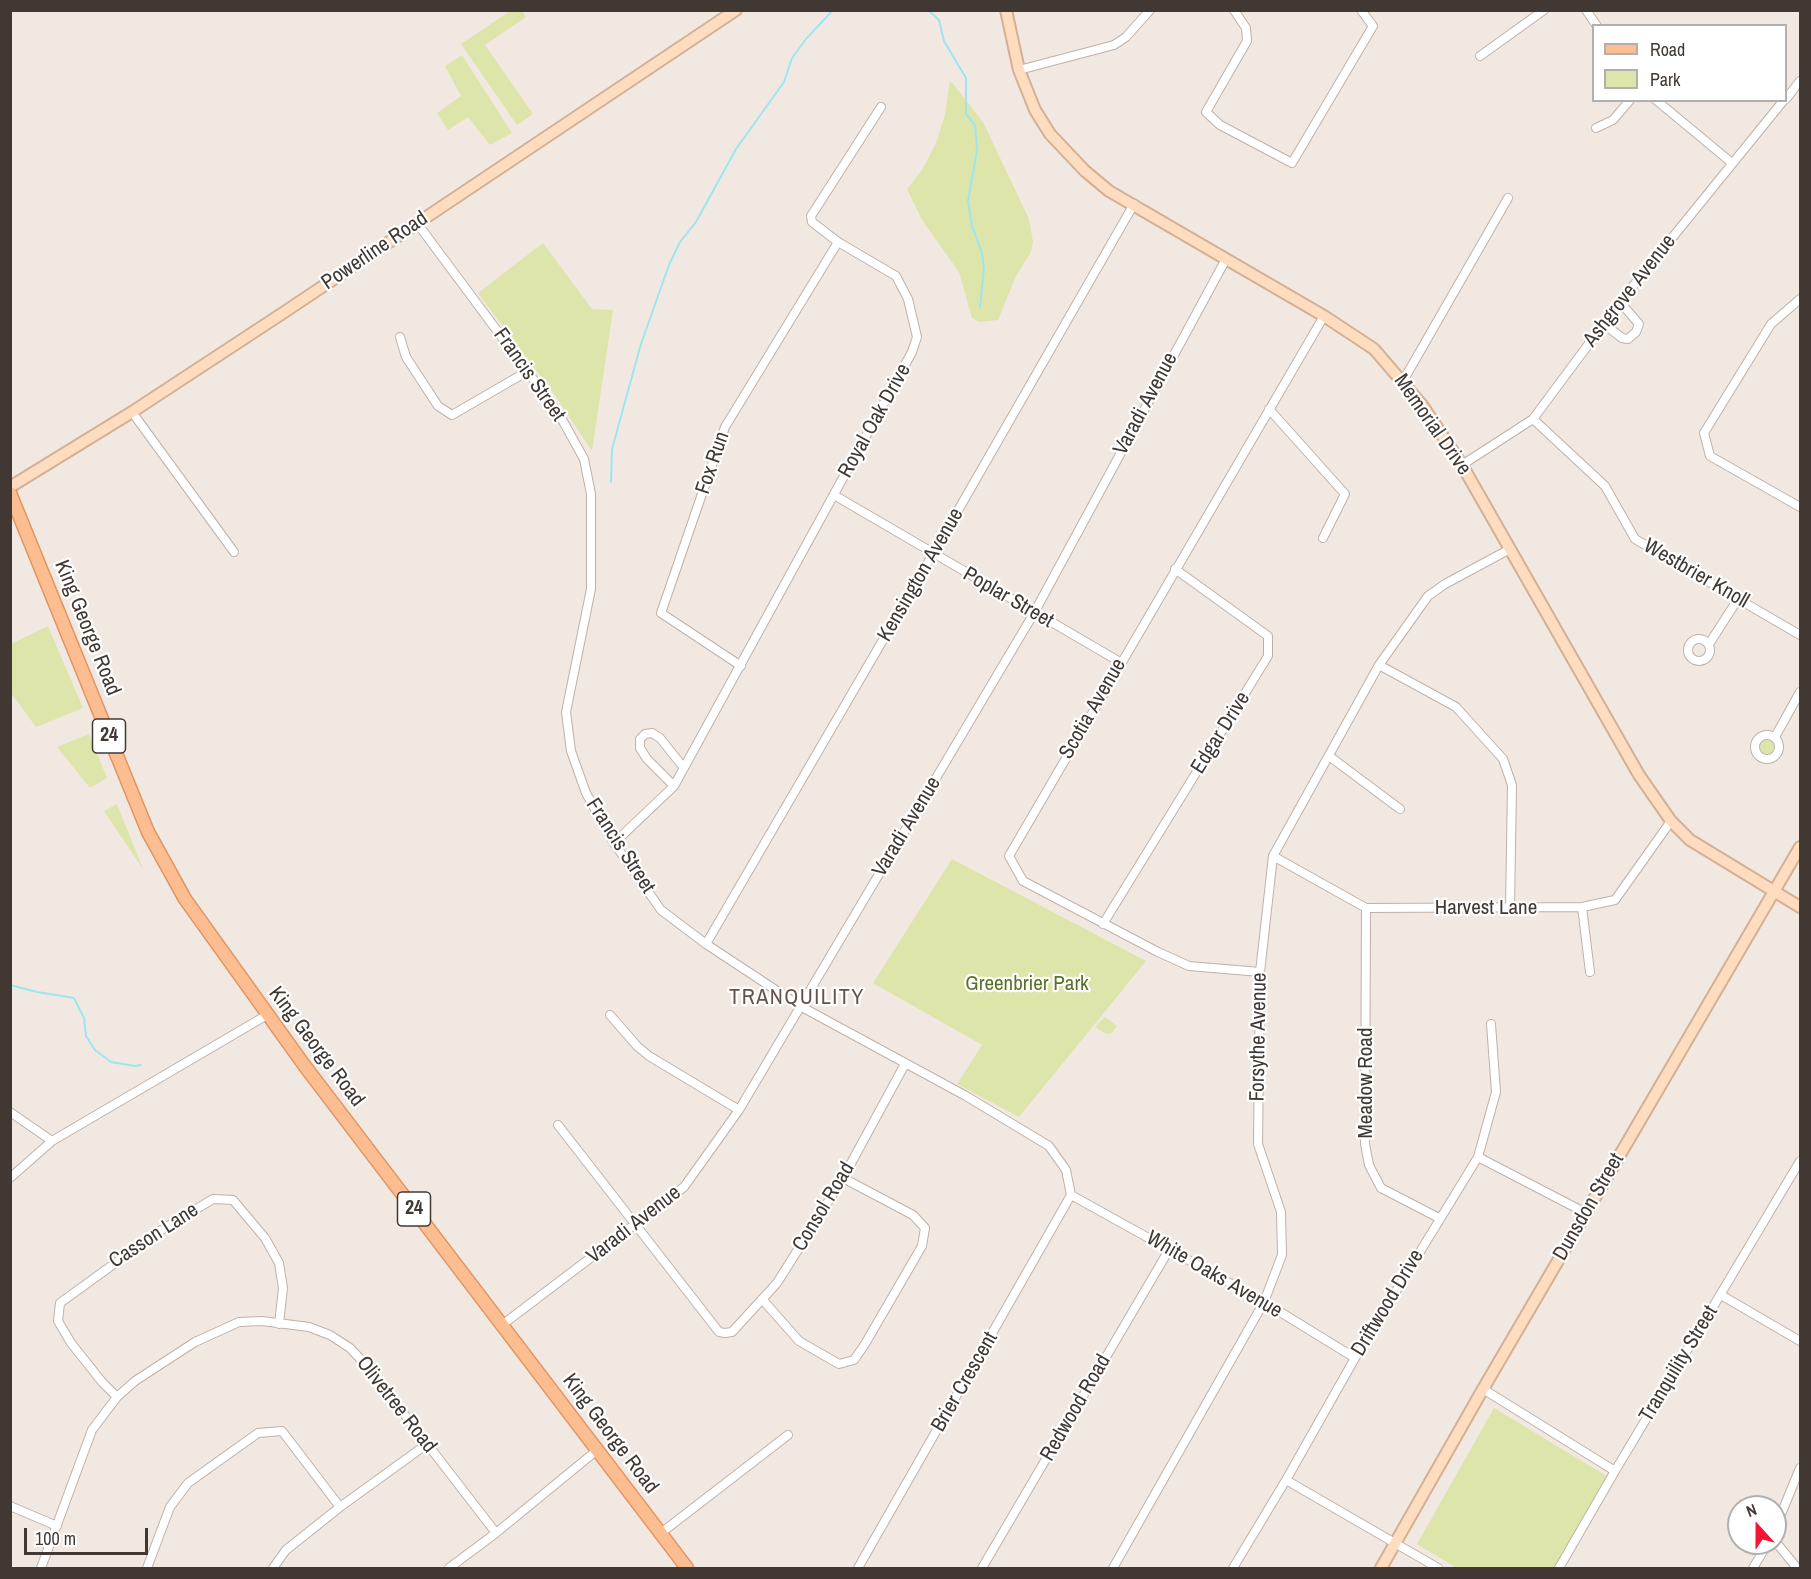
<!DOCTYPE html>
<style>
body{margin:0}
#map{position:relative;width:1811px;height:1579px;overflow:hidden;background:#f1e8e2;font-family:"Archivo Narrow",sans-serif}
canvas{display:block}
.frame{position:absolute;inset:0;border:12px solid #423833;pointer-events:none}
.legend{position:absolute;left:1592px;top:24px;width:195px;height:78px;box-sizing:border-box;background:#fff;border:2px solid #b3afad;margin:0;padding:8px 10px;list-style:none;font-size:18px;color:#423833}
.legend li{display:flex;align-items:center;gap:12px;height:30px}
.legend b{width:30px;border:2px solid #b3afad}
.north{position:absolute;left:1727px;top:1495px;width:60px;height:60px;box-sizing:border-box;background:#fff;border:2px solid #b3afad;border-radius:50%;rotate:339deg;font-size:16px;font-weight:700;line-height:24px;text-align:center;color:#423833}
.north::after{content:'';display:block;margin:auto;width:21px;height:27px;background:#f61436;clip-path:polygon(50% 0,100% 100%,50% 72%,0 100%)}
.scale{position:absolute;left:24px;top:1528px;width:124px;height:27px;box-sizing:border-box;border:3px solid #423833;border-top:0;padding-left:8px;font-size:18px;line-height:21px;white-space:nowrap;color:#423833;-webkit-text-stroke:4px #fff;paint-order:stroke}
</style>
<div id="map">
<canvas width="1811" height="1579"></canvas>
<div class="frame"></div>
<ul class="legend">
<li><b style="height:8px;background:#fcbd90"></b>Road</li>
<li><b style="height:16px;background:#dde5ab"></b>Park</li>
</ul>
<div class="north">N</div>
<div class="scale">100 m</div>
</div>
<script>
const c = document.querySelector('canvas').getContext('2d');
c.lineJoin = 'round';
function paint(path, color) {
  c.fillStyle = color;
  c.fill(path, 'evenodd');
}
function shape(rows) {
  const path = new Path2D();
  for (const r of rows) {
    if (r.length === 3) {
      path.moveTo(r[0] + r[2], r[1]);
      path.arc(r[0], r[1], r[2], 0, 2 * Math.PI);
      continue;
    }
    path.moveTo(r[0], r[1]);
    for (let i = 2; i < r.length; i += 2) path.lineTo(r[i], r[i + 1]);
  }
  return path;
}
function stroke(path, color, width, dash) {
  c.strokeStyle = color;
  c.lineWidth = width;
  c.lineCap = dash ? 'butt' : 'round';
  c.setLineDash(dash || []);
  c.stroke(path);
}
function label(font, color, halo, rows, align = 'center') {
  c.font = font + ' "Archivo Narrow",sans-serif';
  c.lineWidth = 4.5;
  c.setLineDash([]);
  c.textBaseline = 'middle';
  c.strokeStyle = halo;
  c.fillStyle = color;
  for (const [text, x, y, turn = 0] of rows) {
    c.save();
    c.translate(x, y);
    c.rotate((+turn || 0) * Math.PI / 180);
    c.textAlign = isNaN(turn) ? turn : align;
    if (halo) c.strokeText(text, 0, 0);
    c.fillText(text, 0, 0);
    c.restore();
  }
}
paint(shape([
 [510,11,522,11,526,17,485,45,533,114,517,125,461,44],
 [462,55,512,133,490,145,468,117,448,130,437,113,461,96,445,66],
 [950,80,983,122,1029,219,1033,242,1031,252,1016,276,998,320,979,322,972,318,959,272,922,220,907,189,922,170,936,143,945,115],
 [543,243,592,309,613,310,592,451,554,394,478,293],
 [48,626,83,708,36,727,11,693,11,644],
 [89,734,107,778,90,788,57,747],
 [1767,747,7],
 [117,804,143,869,104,811],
 [952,859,1146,961,1019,1117,957,1084,982,1045,873,983],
 [1105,1017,1117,1026,1112,1033,1106,1034,1095,1027],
 [1494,1408,1610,1478,1554,1568,1457,1568,1417,1544]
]), '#dde5ab');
stroke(shape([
 [928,10,939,20,944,41,966,78,966,114,975,125,977,150,968,201,972,226,982,253,984,268,980,307],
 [611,482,612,449,641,344,669,265,680,242,696,222,736,149,784,82,792,58,806,39,833,10],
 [10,985,37,992,74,998,84,1018,86,1036,95,1050,111,1062,135,1066,141,1065]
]), '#9ee6ee', 2);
const street = shape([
 [1234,10,1246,28,1247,41,1206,112,1220,125,1292,163,1373,26,1361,10],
 [1586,10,1597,26],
 [1480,56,1544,10],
 [1019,70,1114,45,1126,37,1150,10],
 [1786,99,1800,81],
 [1656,100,1732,163],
 [1596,128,1613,120,1630,100],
 [417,223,559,414,584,459,591,494,591,589,566,712,571,751,586,793,614,843,661,910,706,944,800,1006,966,1096,1049,1146,1066,1170,1071,1195],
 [1800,299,1771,324,1704,433,1710,456,1800,507],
 [1604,324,1622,338,1628,339,1636,332,1639,324,1620,302],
 [400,337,406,357,438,406,452,415,528,371],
 [1403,381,1508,198],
 [1269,409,1345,494,1323,538],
 [132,412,234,552],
 [1533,419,1605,486,1635,539,1800,635],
 [1462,465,1533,419,1620,302,1784,100],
 [834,495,1120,662],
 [1699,650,11],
 [1709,644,1738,599],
 [1379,665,1456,707,1503,759,1512,785,1510,908],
 [741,666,661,613,725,427,838,242],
 [1767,747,12],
 [1775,737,1800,692],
 [1329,756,1400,809],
 [674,786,647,759,640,748,640,739,645,734,652,733,660,738,684,768],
 [614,843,674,786,912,352,917,337,908,299,896,276,838,242,812,222,811,216,881,107],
 [1273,856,1366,908,1582,907,1615,900,1671,821],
 [1582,907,1590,972],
 [1366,908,1365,1144,1369,1165,1381,1188,1439,1218],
 [1103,924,1268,656,1268,636,1175,569],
 [706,944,933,554,1134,204],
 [1260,972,1189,966,1158,952,1023,881,1009,856,1324,316],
 [610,1015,637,1046,649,1056,739,1110],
 [10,1112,52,1141],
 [558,1125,719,1332,725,1333,732,1332,777,1283,843,1178,905,1064],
 [1478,1157,1586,1213],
 [10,1178,52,1141,267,1015],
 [1071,1195,1264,1302,1355,1358],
 [1721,1295,1800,1341],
 [762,1299,799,1341,839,1364,854,1360,865,1344,922,1246,925,1228,913,1215,843,1178],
 [502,1325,684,1187,739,1110,1034,613,1226,259],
 [1483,1389,1615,1471],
 [117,1397,102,1382,71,1343,58,1321,60,1303,158,1232,213,1199,233,1200,265,1238,279,1263,283,1288,279,1324],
 [1286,1480,1438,1568],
 [10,1506,57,1526],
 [1775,1529,1800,1468],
 [661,1533,788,1435],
 [1775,1541,1797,1568],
 [41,1568,92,1430,117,1397,135,1381,195,1342,239,1322,262,1321,309,1327,330,1335,350,1348,367,1366,496,1533],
 [147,1568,170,1507,188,1483,258,1433,282,1431,340,1507],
 [273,1568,286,1550,340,1507,427,1444],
 [449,1568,496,1533,596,1451],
 [858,1568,1071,1195],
 [982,1568,1170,1248],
 [1113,1568,1264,1302,1282,1255,1281,1212,1258,1144,1260,972,1273,856,1379,665,1428,596,1445,584,1510,549],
 [1233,1568,1286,1480,1355,1358,1478,1157,1496,1092,1491,1024],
 [1559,1568,1615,1471,1800,1161],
 [1753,1568,1768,1543]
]);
const secondary = shape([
 [1006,10,1019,70,1035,110,1050,134,1085,171,1109,191,1324,316,1374,349,1422,405,1462,465,1639,775,1671,821,1690,840,1800,907],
 [10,487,132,412,286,311,736,10],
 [1381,1568,1483,1389,1800,847]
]);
const primary = shape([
 [10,493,148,832,185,899,304,1065,687,1568]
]);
stroke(street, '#bfb1a8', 10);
stroke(secondary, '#d4b094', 14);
stroke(primary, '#e19461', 15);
stroke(street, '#fff', 8);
stroke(secondary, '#fedcc0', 10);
stroke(primary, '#fcbd90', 12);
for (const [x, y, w] of [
 [109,736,33],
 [414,1209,33]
]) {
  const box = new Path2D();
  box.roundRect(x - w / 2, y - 17, w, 34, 4.5);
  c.fillStyle = '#fff';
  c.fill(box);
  stroke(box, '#423833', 1.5);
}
label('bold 20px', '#423833', null, [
 ["24",109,736],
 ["24",414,1209]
]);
label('21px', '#423833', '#fff', [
 ["Powerline Road",375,251,-34],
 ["Ashgrove Avenue",1630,291,-52],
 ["Francis Street",529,375,55],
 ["Varadi Avenue",1146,404,-62],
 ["Royal Oak Drive",875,421,-61],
 ["Memorial Drive",1432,425,55],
 ["Fox Run",713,463,-71],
 ["Westbrier Knoll",1696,574,30],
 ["Kensington Avenue",921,575,-60],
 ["Poplar Street",1008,598,30],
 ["King George Road",87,628,68],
 ["Scotia Avenue",1093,709,-60],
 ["Edgar Drive",1221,733,-58],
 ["Varadi Avenue",907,827,-59],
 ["Francis Street",620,846,57],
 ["Harvest Lane",1486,908],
 ["Forsythe Avenue",1259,1037,-89],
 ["King George Road",316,1047,53],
 ["Meadow Road",1366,1083,-90],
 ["Consol Road",824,1207,-59],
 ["Dunsdon Street",1589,1207,-60],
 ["Varadi Avenue",634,1225,-38],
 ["Casson Lane",154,1236,-33],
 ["White Oaks Avenue",1214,1275,30],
 ["Driftwood Drive",1388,1303,-59],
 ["Tranquility Street",1679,1364,-59],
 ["Brier Crescent",965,1382,-60],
 ["Olivetree Road",396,1405,52],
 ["Redwood Road",1076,1408,-60],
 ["King George Road",610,1434,53]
]);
label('21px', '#5a7228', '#fff', [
 ["Greenbrier Park",1027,984]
]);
c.letterSpacing = '1.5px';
label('22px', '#65524a', '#fff', [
 ["TRANQUILITY",797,998]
]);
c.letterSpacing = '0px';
</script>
